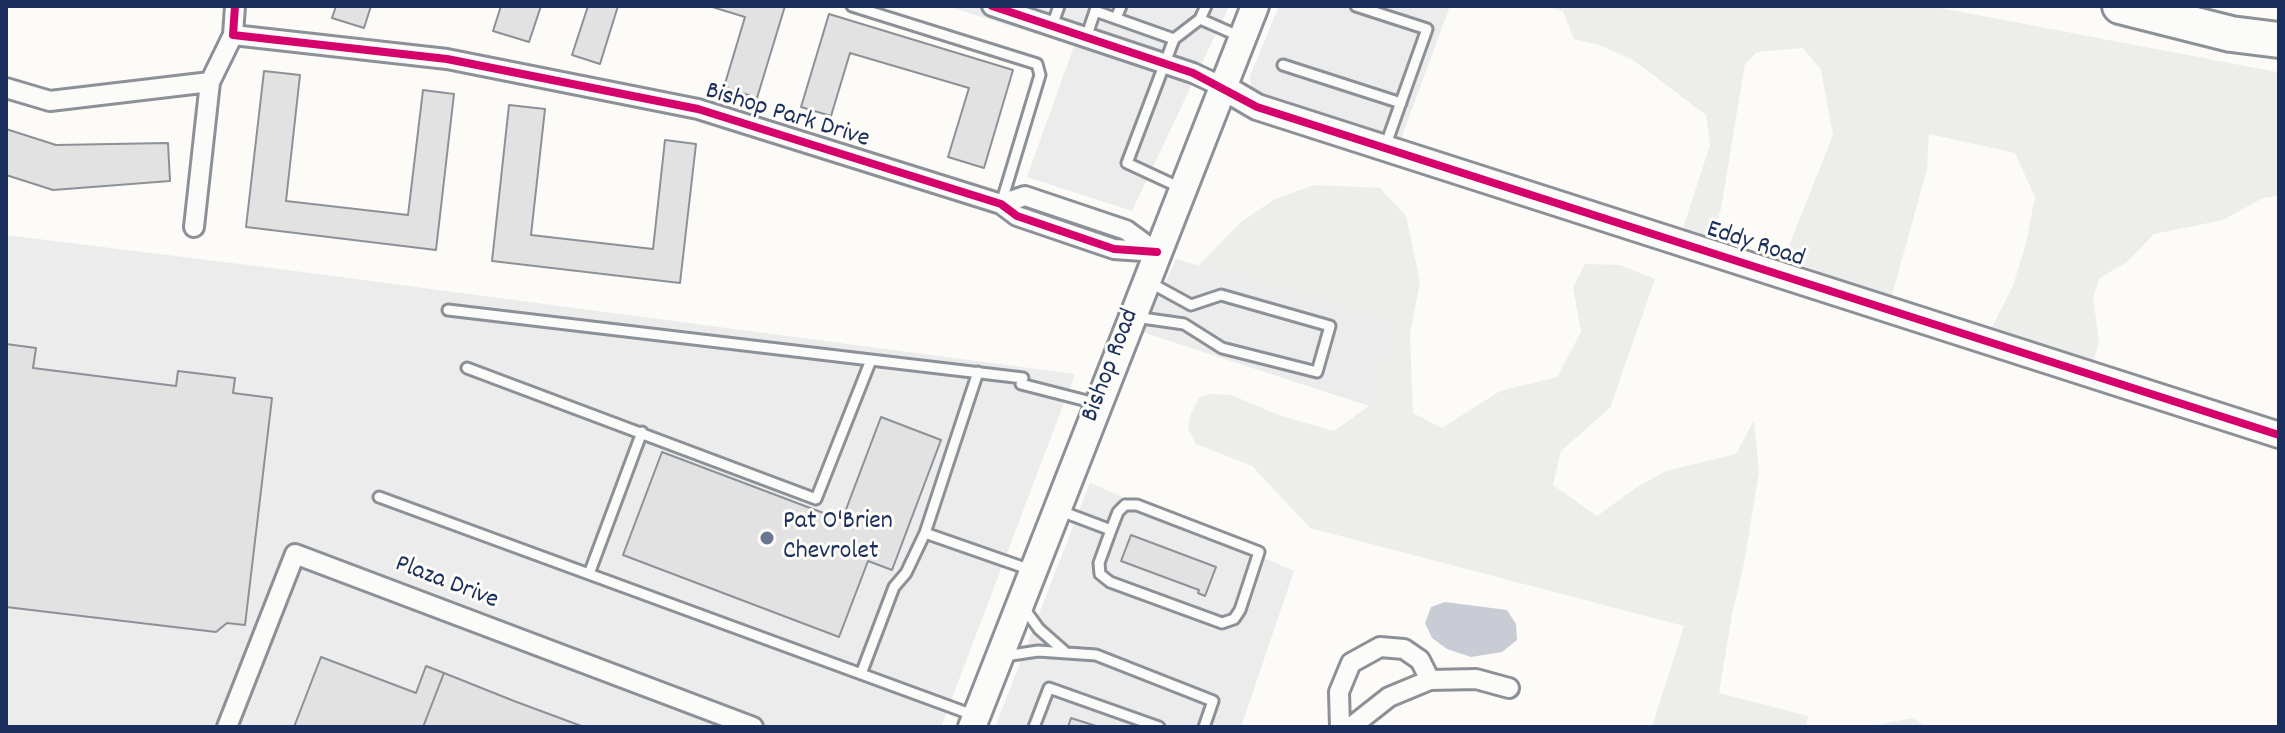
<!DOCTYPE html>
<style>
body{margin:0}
#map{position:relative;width:2285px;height:733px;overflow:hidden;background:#fcfbf8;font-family:Dekko,sans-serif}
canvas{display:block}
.frame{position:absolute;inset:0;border:8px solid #1b2f5e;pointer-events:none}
</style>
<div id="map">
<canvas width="2285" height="733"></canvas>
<div class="frame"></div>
</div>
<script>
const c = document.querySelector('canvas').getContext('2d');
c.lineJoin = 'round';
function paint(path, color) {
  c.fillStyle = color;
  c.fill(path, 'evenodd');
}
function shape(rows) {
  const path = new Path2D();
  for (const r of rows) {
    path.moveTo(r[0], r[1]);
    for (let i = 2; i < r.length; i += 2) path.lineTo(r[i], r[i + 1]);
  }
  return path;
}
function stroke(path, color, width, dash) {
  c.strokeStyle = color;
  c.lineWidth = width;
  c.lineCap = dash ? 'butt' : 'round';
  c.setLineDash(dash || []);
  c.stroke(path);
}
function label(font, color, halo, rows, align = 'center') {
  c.font = font + ' Dekko,sans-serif';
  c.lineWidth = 6;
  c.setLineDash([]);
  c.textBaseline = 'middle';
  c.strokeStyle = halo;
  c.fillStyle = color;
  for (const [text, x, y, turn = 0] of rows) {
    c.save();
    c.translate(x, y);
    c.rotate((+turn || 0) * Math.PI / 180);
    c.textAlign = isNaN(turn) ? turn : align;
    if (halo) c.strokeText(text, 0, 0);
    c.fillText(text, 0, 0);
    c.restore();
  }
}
paint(shape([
 [947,6,1229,6,1132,211,1027,177,1074,46],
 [1279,6,1450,6,1398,147,1271,107,1251,91,1250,76],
 [6,235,272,268,1075,374,941,727,6,727],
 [1176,259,1385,322,1369,406,1142,332],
 [1090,483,1294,571,1241,727,995,727]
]), '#ebeceb');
paint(shape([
 [1543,6,1930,6,2277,72,2279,72,2279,196,2263,198,2223,220,2154,234,2127,262,2100,278,2093,297,2099,341,2093,365,1992,327,2013,286,2026,243,2035,197,2015,153,1929,134,1927,169,1891,299,1784,258,1833,135,1821,70,1803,48,1757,52,1745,64,1721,209,1715,226,1701,238,1683,228,1710,145,1706,115,1633,60,1599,45,1574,39,1563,11],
 [1314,185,1380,188,1406,216,1420,282,1410,334,1413,413,1442,428,1500,391,1557,377,1581,332,1573,287,1585,264,1620,265,1655,279,1610,408,1561,451,1553,485,1597,516,1637,487,1666,471,1736,454,1754,420,1759,472,1744,563,1732,615,1719,693,1808,716,1806,727,1652,727,1684,626,1310,528,1252,466,1196,444,1188,428,1191,413,1199,398,1209,394,1231,395,1281,416,1334,431,1369,406,1384,322,1198,266,1241,222,1275,199],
 [1913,718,1927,727,1866,727]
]), '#ededec');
paint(shape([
 [1445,602,1507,610,1516,624,1517,640,1502,652,1471,657,1447,649,1432,638,1425,623,1431,607]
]), '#c9ccd4');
const building = shape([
 [336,6,371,6,364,28,332,18,336,6],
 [501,6,541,6,529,42,493,31,501,6],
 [588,6,618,6,600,64,572,55,588,6],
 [709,6,785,6,757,98,724,87,745,17,709,6],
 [829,14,1013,70,984,168,948,157,969,88,850,53,831,116,801,107,829,14],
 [264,71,300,75,286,201,408,215,423,90,454,94,436,250,246,227,264,71],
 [509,105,545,109,531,235,653,249,665,140,696,144,680,283,492,261,509,105],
 [6,129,56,145,168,143,170,181,53,190,6,175,6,129],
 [6,344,36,348,33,368,176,386,178,371,235,378,233,393,272,398,245,625,227,623,216,632,6,607,6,344],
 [881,417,941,440,892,570,868,561,839,637,623,555,662,452,842,520,881,417],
 [1131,535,1216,567,1205,596,1198,593,1199,590,1121,561,1131,535],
 [321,657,416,693,426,666,444,673,423,727,294,727,321,657],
 [444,673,514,701,584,727,423,727,444,673],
 [1071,718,1099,727,1068,727,1071,718]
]);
paint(building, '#e2e2e2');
stroke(building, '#8c9097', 2);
const service = shape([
 [852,6,1037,64,1040,75,1001,204],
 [1356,6,1427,29,1385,147],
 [1116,18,1121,6],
 [1200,19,1241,37],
 [1052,26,1059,6],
 [1086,38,1095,11,1174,39,1127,163,1181,188],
 [1174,39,1200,19,1206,6],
 [1283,65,1401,103],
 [448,310,1023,378],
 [1135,317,1184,324,1222,348,1317,372,1330,326,1221,295,1191,305,1149,282],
 [467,368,816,499,871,360],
 [1021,384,1095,403],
 [379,497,973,715],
 [1125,505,1137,505,1259,552,1240,610,1234,619,1222,623,1110,582,1100,574,1099,563,1111,530,1118,512,1125,505],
 [1058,510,1111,530],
 [925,533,1031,570],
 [589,574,642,432],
 [1023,607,1039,629,1064,651],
 [1005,656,1038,651,1096,655,1213,701,1204,727],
 [861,674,894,587,906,573,925,533,978,372],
 [1034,727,1049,688,1159,727]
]);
const minor = shape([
 [235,6,233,35,447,59,698,109,1001,204,1017,216,1114,249,1157,252],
 [992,6,1193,73,1223,87],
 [6,88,50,101,210,82],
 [1001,204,1025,196,1126,230,1156,252],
 [194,227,210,82,233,35],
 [227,727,295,554,753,727],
 [1340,727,1339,692,1351,663,1380,647,1404,649,1420,660,1430,680],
 [1351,727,1389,697,1430,680,1476,679,1509,688]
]);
const tertiary = shape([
 [1223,87,1257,107,2279,435]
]);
const secondary = shape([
 [972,727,1255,6]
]);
const motorway = shape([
 [2120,6,2231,34,2279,40]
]);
stroke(service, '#8c9097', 15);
stroke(minor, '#8c9097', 24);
stroke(tertiary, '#8c9097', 30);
stroke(secondary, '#8c9097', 32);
stroke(motorway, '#8c9097', 40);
stroke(service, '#fbfbf9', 9);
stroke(minor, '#fbfbf9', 18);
stroke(tertiary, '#fbfbf9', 24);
stroke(secondary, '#fbfbf9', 26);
stroke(motorway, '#fbfbf9', 34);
stroke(shape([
 [235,6,233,35,447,59,698,109,1001,204,1017,216,1114,249,1157,252],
 [992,6,1193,73,1257,107,2279,435]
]), '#d6006c', 8);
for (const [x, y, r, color] of [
 [767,538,8,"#6a7694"]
]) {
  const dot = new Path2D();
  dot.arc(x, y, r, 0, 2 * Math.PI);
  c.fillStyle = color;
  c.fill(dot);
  stroke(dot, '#fdfcf7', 3);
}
label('26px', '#1b2f5e', '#fdfcf7', [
 ["Bishop Park Drive",787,117,17],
 ["Eddy Road",1755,246,18],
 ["Bishop Road",1112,366,-69],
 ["Plaza Drive",446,584,21]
]);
label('26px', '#1b2f5e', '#fdfcf7', [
 ["Pat O'Brien",783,523],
 ["Chevrolet",783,553]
], 'left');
</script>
